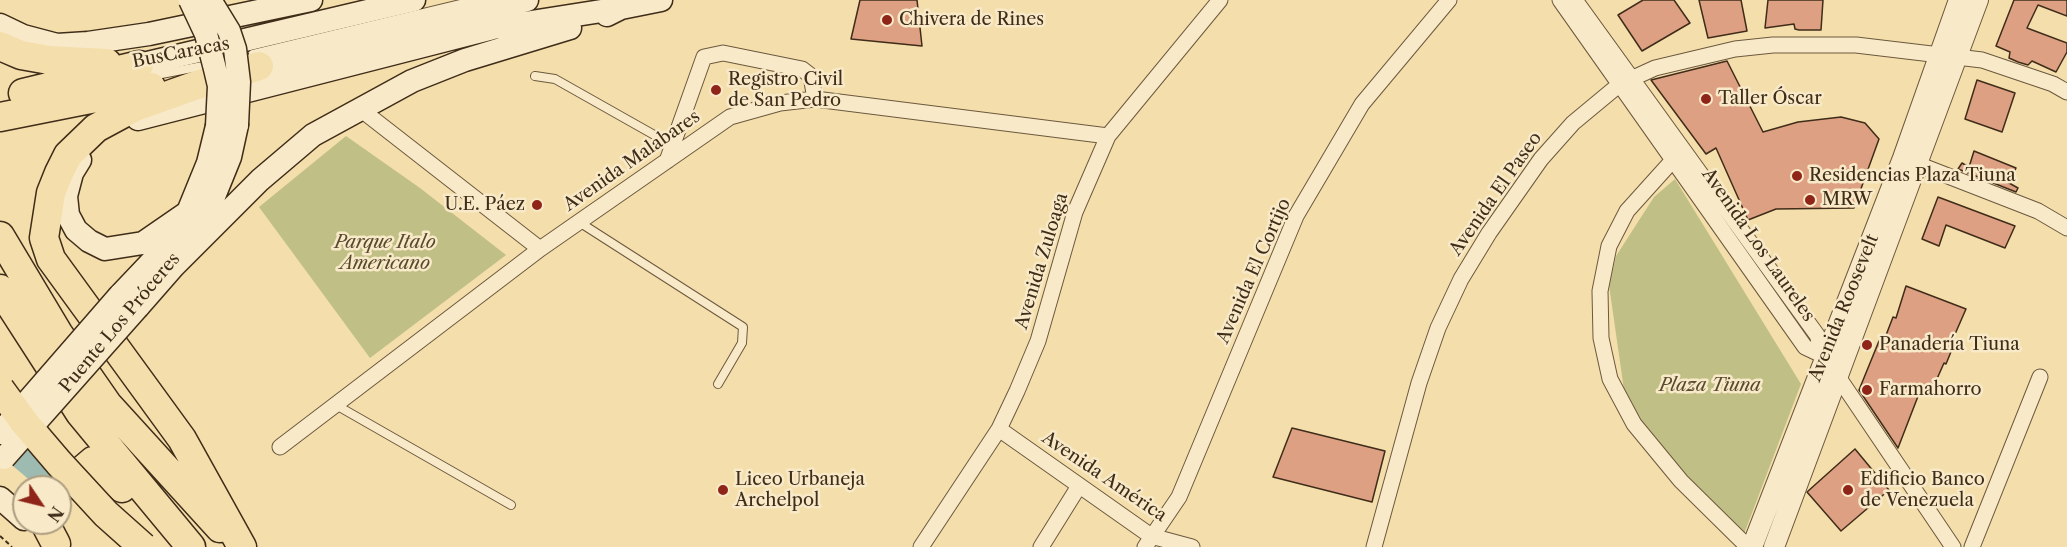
<!DOCTYPE html>
<meta charset="utf-8">
<style>
body{margin:0}
#map{position:relative;width:2067px;height:547px;overflow:hidden;background:#f4deab;font-family:"Libre Caslon Text",serif}
canvas{display:block}
.north{position:absolute;left:12px;top:475px;width:60px;height:60px;box-sizing:border-box;background:#f8eac8;border:2px solid #ae9e82;border-radius:50%;rotate:125deg;font-size:16px;font-weight:700;line-height:24px;text-align:center;color:#3f2c19}
.north::after{content:'';display:block;margin:auto;width:21px;height:27px;background:#8f2418;clip-path:polygon(50% 0,100% 100%,50% 72%,0 100%)}
</style>
<div id="map">
<canvas width="2067" height="547"></canvas>
<div class="north">N</div>
</div>
<script>
const c = document.querySelector('canvas').getContext('2d');
c.lineJoin = 'round';
function paint(path, color) {
  c.fillStyle = color;
  c.fill(path, 'evenodd');
}
function shape(rows) {
  const path = new Path2D();
  for (const r of rows) {
    path.moveTo(r[0], r[1]);
    for (let i = 2; i < r.length; i += 2) path.lineTo(r[i], r[i + 1]);
  }
  return path;
}
function stroke(path, color, width, dash) {
  c.strokeStyle = color;
  c.lineWidth = width;
  c.lineCap = dash ? 'butt' : 'round';
  c.setLineDash(dash || []);
  c.stroke(path);
}
function label(font, color, halo, rows, align = 'center') {
  c.font = font + ' "Libre Caslon Text",serif';
  c.lineWidth = 5;
  c.setLineDash([]);
  c.textBaseline = 'middle';
  c.strokeStyle = halo;
  c.fillStyle = color;
  for (const [text, x, y, turn = 0] of rows) {
    c.save();
    c.translate(x, y);
    c.rotate((+turn || 0) * Math.PI / 180);
    c.textAlign = isNaN(turn) ? turn : align;
    if (halo) c.strokeText(text, 0, 0);
    c.fillText(text, 0, 0);
    c.restore();
  }
}
paint(shape([
 [346,136,420,188,506,255,370,358,259,207],
 [1675,179,1801,384,1744,534,1659,456,1624,390,1609,285,1616,256,1654,197]
]), '#c0c086');
stroke(shape([
 [0,438,58,487]
]), '#9ebbb1', 26);
const building = shape([
 [860,0,917,0,922,46,851,39,860,0],
 [1643,0,1674,0,1690,23,1642,51,1618,15,1643,0],
 [1699,0,1741,0,1747,31,1708,38,1699,0],
 [1768,0,1823,0,1821,30,1799,30,1795,29,1794,24,1765,28,1768,0],
 [2014,0,2067,0,2067,16,2038,5,2027,28,2067,43,2067,52,2056,72,2032,61,2028,65,2018,62,2009,58,2010,52,1996,46,2014,0],
 [1727,61,1763,132,1798,122,1841,117,1865,123,1879,139,1854,208,1776,209,1748,220,1716,148,1706,154,1651,80,1727,61],
 [1977,80,2015,93,2002,132,1965,119,1977,80],
 [1974,151,2016,168,2009,183,2018,188,2016,192,1958,169,1962,163,1969,167,1974,151],
 [1938,197,2015,226,2005,248,1946,225,1939,246,1922,239,1938,197],
 [1906,286,1966,309,1952,341,1955,342,1946,364,1944,363,1932,390,1922,386,1898,448,1859,390,1879,341,1883,343,1893,317,1896,318,1906,286],
 [1292,428,1385,451,1372,502,1273,477,1292,428],
 [1855,449,1889,490,1841,531,1807,492,1855,449]
]);
paint(building, '#dda083');
stroke(building, '#3f2c19', 1.5);
const service = shape([
 [253,54,477,0],
 [151,76,213,64],
 [535,76,555,79,672,145],
 [579,222,743,327,742,343,718,384],
 [336,405,511,505]
]);
const minor = shape([
 [1560,0,1805,347,1824,356],
 [1575,0,1817,335,1824,356,1953,547],
 [359,108,540,249],
 [1682,150,1627,211,1609,246,1600,291,1601,338,1610,379,1634,424,1681,481,1748,547],
 [1907,160,2038,211,2067,228],
 [667,161,704,57,723,53,802,69,811,76,815,99],
 [999,429,1151,536,1192,547],
 [280,447,540,249,730,117,780,103,815,99,1108,136],
 [921,547,999,429,1017,391,1038,341,1075,212,1108,136,1220,0],
 [1041,547,1079,486],
 [1145,547,1179,497,1296,216,1362,104,1449,0],
 [1374,547,1419,383,1438,328,1461,279,1489,233,1541,159,1573,123,1620,84,1655,68,1735,49,1773,45,1856,45,1982,60,2053,84,2067,92],
 [1972,547,2040,377]
]);
const tertiary = shape([
 [1752,547,1903,158,1959,0],
 [1774,547,1978,0]
]);
const secondary = shape([
 [607,15,621,8,661,0],
 [0,25,23,36,57,45,88,43,149,34,311,0],
 [139,65,414,0],
 [259,66,527,0],
 [138,119,493,28,621,8],
 [80,160,72,173,66,196,68,215,76,230,89,241,105,249,143,243,188,212],
 [173,267,260,180,313,135,412,81,465,60,570,28],
 [120,295,158,255,188,212,208,163,217,126],
 [138,307,173,267,211,204,230,157,237,125],
 [0,498,24,519]
]);
const motorway = shape([
 [0,46,21,55,49,60,107,63],
 [23,93,139,65],
 [0,117,151,87],
 [0,236,58,333,108,405,220,528],
 [0,289,80,413,191,547],
 [60,489,93,461,122,488],
 [45,523,56,544],
 [242,547,182,439,51,259,44,238,51,193,59,173,68,155,96,128,135,107,194,86,259,66]
]);
stroke(service, '#6c583e', 10);
stroke(minor, '#6c583e', 17);
stroke(tertiary, '#6c583e', 22);
stroke(secondary, '#3f2c19', 25);
stroke(motorway, '#3f2c19', 31);
stroke(shape([
 [0,536,12,547]
]), '#3f2c19', 2, [4.5, 3]);
stroke(service, '#f8eac8', 8);
stroke(minor, '#f8eac8', 15);
stroke(tertiary, '#f8eac8', 20);
stroke(secondary, '#f8eac8', 22);
stroke(motorway, '#f4deab', 28);
const secondaryBridge = shape([
 [190,0,206,34,215,69,219,86,217,126],
 [210,0,229,31,235,49,239,82,237,125],
 [0,433,120,295],
 [4,458,138,307]
]);
const motorwayBridge = shape([
 [0,389,24,422,59,463,106,514,143,547]
]);
stroke(secondaryBridge, '#3f2c19', 25, []);
stroke(motorwayBridge, '#3f2c19', 31, []);
stroke(secondaryBridge, '#f8eac8', 22);
stroke(motorwayBridge, '#f4deab', 28);
for (const [x, y, r, color] of [
 [887,20,6,"#8f2418"],
 [716,90,6,"#8f2418"],
 [1706,99,6,"#8f2418"],
 [1797,176,6,"#8f2418"],
 [1810,200,6,"#8f2418"],
 [537,205,6,"#8f2418"],
 [1867,345,6,"#8f2418"],
 [1867,390,6,"#8f2418"],
 [723,490,6,"#8f2418"],
 [1848,490,6,"#8f2418"]
]) {
  const dot = new Path2D();
  dot.arc(x, y, r, 0, 2 * Math.PI);
  c.fillStyle = color;
  c.fill(dot);
  stroke(dot, '#f8eac8', 2);
}
label('18px', '#3f2c19', '#f8eac8', [
 ["Chivera de Rines",899,20],
 ["Registro Civil",728,80],
 ["de San Pedro",728,101],
 ["Taller Óscar",1718,99],
 ["Residencias Plaza Tiuna",1809,176],
 ["MRW",1822,200],
 ["U.E. Páez",525,205,"right"],
 ["Panadería Tiuna",1879,345],
 ["Farmahorro",1879,390],
 ["Liceo Urbaneja",735,480],
 ["Archelpol",735,501],
 ["Edificio Banco",1860,480],
 ["de Venezuela",1860,501]
], 'left');
label('18px', '#3f2c19', '#f8eac8', [
 ["BusCaracas",181,53,-11],
 ["Avenida Malabares",632,161,-35],
 ["Avenida El Paseo",1496,194,-55],
 ["Avenida Los Laureles",1758,245,55],
 ["Avenida Zuloaga",1042,261,-73],
 ["Avenida El Cortijo",1254,271,-66],
 ["Avenida Roosevelt",1844,308,-68],
 ["Puente Los Próceres",120,323,-50],
 ["Avenida América",1104,477,34]
]);
label('italic 18px', '#594a2f', '#f8eac8', [
 ["Parque Italo",385,243],
 ["Americano",385,264],
 ["Plaza Tiuna",1710,386]
]);
</script>
